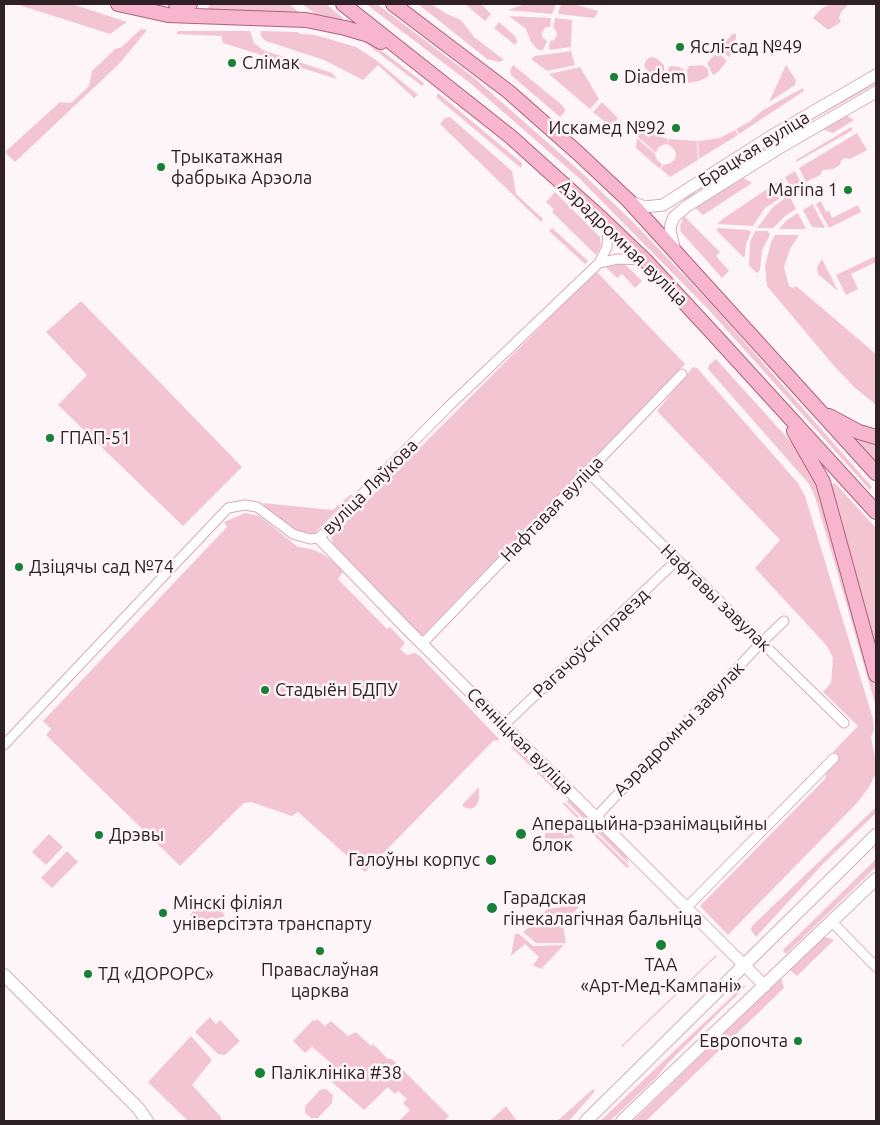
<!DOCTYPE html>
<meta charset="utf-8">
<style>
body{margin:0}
#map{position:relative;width:880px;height:1125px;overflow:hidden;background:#fdf5f7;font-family:Ubuntu,sans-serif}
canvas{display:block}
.frame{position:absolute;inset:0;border:5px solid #2f2025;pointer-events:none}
</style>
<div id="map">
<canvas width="880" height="1125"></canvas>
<div class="frame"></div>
</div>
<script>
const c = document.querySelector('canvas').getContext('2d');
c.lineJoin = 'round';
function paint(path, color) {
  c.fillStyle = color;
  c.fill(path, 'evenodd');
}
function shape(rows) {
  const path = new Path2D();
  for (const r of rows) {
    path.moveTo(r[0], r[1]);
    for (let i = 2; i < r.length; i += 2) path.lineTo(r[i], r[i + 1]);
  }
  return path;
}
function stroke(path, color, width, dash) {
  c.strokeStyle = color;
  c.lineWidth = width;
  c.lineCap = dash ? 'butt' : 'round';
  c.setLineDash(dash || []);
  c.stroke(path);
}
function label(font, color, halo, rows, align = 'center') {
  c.font = font + ' Ubuntu,sans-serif';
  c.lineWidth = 5;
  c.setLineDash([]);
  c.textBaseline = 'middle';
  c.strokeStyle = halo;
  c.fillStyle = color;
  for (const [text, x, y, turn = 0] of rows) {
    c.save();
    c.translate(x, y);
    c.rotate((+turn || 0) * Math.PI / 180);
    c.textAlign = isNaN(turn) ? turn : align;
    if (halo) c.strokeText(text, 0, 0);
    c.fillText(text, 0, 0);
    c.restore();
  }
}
paint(shape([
 [16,4,72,4,127,22,110,34],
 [211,4,289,4,302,15,210,10,208,7],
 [302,4,326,4,343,18,343,21,314,15,314,13],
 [366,4,377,4,472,76,581,172,634,223,714,307,872,487,870,490,709,310,579,178,470,83],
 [418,4,431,4,447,14,461,20,474,37,504,60,499,62,487,59],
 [465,4,481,4,491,14,485,21],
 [525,4,556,4,552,14,508,10],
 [561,4,574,4,598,11,597,14,594,18,558,14],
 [830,4,849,4,841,12,839,18,841,22,828,30,813,18,821,9],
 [509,16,551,18,550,27,546,27,542,32,542,37,547,41,543,50,538,50,531,42,526,29],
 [555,18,572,20,571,47,549,50,550,41,554,40,557,35,556,30,553,28],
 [499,22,516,37,517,42,515,45,494,28],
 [141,29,147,30,119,64,15,162,5,152,60,102,71,103,89,86,92,71,115,49,122,47],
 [336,29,370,42,424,83,422,86,363,41],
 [178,31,250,31,254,43,263,50,332,73,337,79,223,43,221,36,176,34],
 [260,31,298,32,300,34,315,35,356,47,376,60,418,95,414,98,378,65,363,80,324,60,266,41,262,38],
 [732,34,736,34,736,38,732,53,729,57,723,52,721,48],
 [571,51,575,65,547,71,531,59,535,56],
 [714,55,718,56,721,55,727,61,718,72,713,75,707,63],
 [651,57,656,58,664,65,664,74,660,79,653,77,644,66,646,60],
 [513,65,562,105,565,109,565,111,560,117,511,75,510,71],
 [702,65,707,68,709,73,708,77,699,81,688,83,687,70,689,66],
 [786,65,796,80,795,85,769,102],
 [672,66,679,67,684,70,685,83,684,84,674,84,665,80,669,67],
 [580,67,599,99,590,109,549,74],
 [876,79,876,84,817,117,697,191,686,200,683,199,805,120],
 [803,88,804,91,739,134,736,129,749,122,763,110],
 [438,93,522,163,521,168,436,97],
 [602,102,618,118,611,127,593,112],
 [843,116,847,116,854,120,833,133,822,129],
 [450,117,512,171,516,194,543,219,541,222,440,124,445,118],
 [851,127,853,130,796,162,796,160],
 [637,129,668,139,667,144,669,139,697,141,698,160,670,177,661,169,663,165,671,163,675,159,676,153,673,148,667,144,663,145,658,148,656,153,637,136],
 [735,130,738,135,699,159,698,141,720,138],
 [857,133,867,150,850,159,844,158,841,161,840,165,833,169,823,170,820,175,806,182,799,168],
 [637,138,655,154,657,160,662,164,660,169,636,148],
 [795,171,802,185,792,190,785,177],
 [744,178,752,183,703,215,694,207],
 [782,179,788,193,765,208,753,226,717,224,724,218],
 [555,192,600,237,601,246,596,255,552,212,554,209,546,202],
 [788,196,790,197,796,209,785,216,773,228,757,228,773,207],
 [821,201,826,212,829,211,832,218,858,205,861,212,829,228,816,204],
 [813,204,813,205,825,228,812,227,803,210],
 [798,213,806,229,779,229,787,220],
 [684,216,720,252,716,256,729,271,722,278,681,232,680,226],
 [552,228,588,261,585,264,549,231],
 [717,228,748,230,751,232,746,244,745,256,743,257,717,231],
 [755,231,768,231,770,235,762,250,760,270,757,273,749,266,750,242],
 [775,235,799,235,790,249,784,267,789,286,793,288,796,286,876,354,876,405,854,387,834,366,767,286,765,266,771,242],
 [876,256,876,262,851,274,858,289,846,295,836,275],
 [822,259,838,291,818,274,817,267],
 [610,263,625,264,642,281,635,288,622,274,617,278,605,266],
 [596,271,685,364,422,636,336,551,331,537],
 [81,301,242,467,183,526,58,405,87,375,46,332],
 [716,359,791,442,804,459,815,479,876,690,876,707,835,564,815,497,809,484,708,369,709,365],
 [693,367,697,368,797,482,805,496,873,719,874,730,871,737,876,763,876,773,869,787,857,803,728,935,700,906,825,779,827,770,838,759,833,752,858,726,823,692,831,683,833,658,827,646,755,568,780,540,657,411],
 [860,440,876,445,876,465,857,442],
 [835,483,876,528,876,646,832,488,832,484],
 [351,494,352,496,315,533,307,534,291,529,265,507,263,503,333,510],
 [245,513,259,516,298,547,311,549,323,554,336,564,343,572,338,579,387,629,390,627,405,643,400,649,407,655,415,653,420,656,499,739,498,741,496,740,493,741,365,872,298,812,292,816,251,802,244,803,180,866,46,735,51,729,43,721,227,527,224,522],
 [514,746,558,788,556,791,511,747],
 [479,787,479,800,475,807,470,809,464,807,462,805],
 [569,799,626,856,629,864,567,802],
 [562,803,565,803,629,866,627,868],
 [876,807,876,813,824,863,756,937,751,930,752,926],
 [545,833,571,833,575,838,545,839],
 [49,834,63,847,46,865,32,852],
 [67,851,78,862,52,888,41,878],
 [876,859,876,867,786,954,783,950],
 [205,896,225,915,208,932,201,926,198,929,191,922,194,919,190,915],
 [582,904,564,922,535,922,547,909],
 [531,926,563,926,566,943,536,943,523,932],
 [515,934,519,934,533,946,564,945,541,969,533,965,539,957,525,944,511,956],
 [826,937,834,940,797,976,790,970,820,940],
 [716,955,717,956,622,1047,621,1046],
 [781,978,784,988,646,1121,633,1121],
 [744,985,746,986,668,1063,657,1077,610,1121,600,1121],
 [210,1017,216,1024,220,1020,240,1041,225,1055,218,1054,195,1032],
 [317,1019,325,1026,331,1021,348,1036,356,1032,371,1046,373,1044,388,1059,392,1059,449,1116,444,1121,399,1121,410,1110,403,1103,407,1099,398,1091,395,1094,388,1087,364,1110,325,1076,331,1063,312,1047,305,1053,293,1041,313,1020,315,1021],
 [191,1036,212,1060,192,1085,221,1117,221,1121,188,1121,148,1082],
 [326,1089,333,1095,332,1103,318,1118,311,1118,305,1113,305,1106,320,1090],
 [593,1089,595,1091,569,1121,557,1121],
 [506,1106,517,1121,490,1121]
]), '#f3c5d3');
const minor = shape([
 [599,263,618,259,645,260],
 [588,472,844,723],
 [422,644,682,374],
 [504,725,677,560],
 [4,745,228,508,245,505,257,507,293,534,310,539,319,538,447,408,599,263,607,247,608,228,606,225],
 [596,817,761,643,784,621],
 [687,907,834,758],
 [831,921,876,967]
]);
const tertiary = shape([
 [629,201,645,207,663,205,773,135,876,75],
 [675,251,670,231,671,224,674,217,687,206,776,150,876,92],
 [319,538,406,628,765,986]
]);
const secondary = shape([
 [4,975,138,1108,147,1121],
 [586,1121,876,835],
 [622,1121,876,879]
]);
const primary = shape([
 [118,4,168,15,306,20,345,28,369,35,381,42],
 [176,4,190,4],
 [343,4,511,137,603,220,645,260,708,328,876,512],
 [393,4,509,92,578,153,629,201,876,473],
 [829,416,859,432,876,437],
 [794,431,823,482,876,675]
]);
stroke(minor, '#d5adb9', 11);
stroke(tertiary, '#d5adb9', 13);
stroke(secondary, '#d5adb9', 14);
stroke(primary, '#ae627d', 16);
stroke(minor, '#fff', 9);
stroke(tertiary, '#fff', 11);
stroke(secondary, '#fff', 12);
stroke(primary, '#f7b6ce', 14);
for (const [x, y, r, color] of [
 [680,47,5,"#178136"],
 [232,63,5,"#178136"],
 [614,77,5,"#178136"],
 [676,128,5,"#178136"],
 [161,167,5,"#178136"],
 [848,190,5,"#178136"],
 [50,438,5,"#178136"],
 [19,567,5,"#178136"],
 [265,690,5,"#178136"],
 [521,834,6,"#178136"],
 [99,835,5,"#178136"],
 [491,860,6,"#178136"],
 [492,908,6,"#178136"],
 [163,913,5,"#178136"],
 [661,945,6,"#178136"],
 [320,951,5,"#178136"],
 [88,974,5,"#178136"],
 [798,1041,5,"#178136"],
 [260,1073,6,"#178136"]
]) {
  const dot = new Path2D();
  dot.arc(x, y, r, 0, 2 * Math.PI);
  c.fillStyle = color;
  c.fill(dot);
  stroke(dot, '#fdf5f7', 2);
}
label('18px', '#2f2025', '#fdf5f7', [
 ["Яслі-сад №49",690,47],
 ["Слімак",242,63],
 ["Diadem",624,77],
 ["Искамед №92",666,128,"right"],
 ["Трыкатажная",171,157],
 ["фабрыка Арэола",171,178],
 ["Marina 1",838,190,"right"],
 ["ГПАП-51",60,438],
 ["Дзіцячы сад №74",29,567],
 ["Стадыён БДПУ",275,690],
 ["Аперацыйна-рэанімацыйны",532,824],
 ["блок",532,845],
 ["Дрэвы",109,835],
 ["Галоўны корпус",480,860,"right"],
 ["Гарадская",503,898],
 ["гінекалагічная бальніца",503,919],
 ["Мінскі філіял",173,903],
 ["універсітэта транспарту",173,924],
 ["ТАА",661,965,"center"],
 ["«Арт-Мед-Кампані»",661,986,"center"],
 ["Праваслаўная",320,970,"center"],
 ["царква",320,991,"center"],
 ["ТД «ДОРОРС»",98,974],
 ["Европочта",788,1041,"right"],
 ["Паліклініка #38",271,1073]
], 'left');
label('18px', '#2f2025', '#fdf5f7', [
 ["Брацкая вуліца",754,149,-32],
 ["Аэрадромная вуліца",623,243,44],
 ["вуліца Ляўкова",370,487,-45],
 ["Нафтавая вуліца",552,509,-46],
 ["Нафтавы завулак",716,598,44],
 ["Рагачоўскі праезд",591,643,-43],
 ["Аэрадромны завулак",679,729,-46],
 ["Сенніцкая вуліца",520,741,45]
]);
</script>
